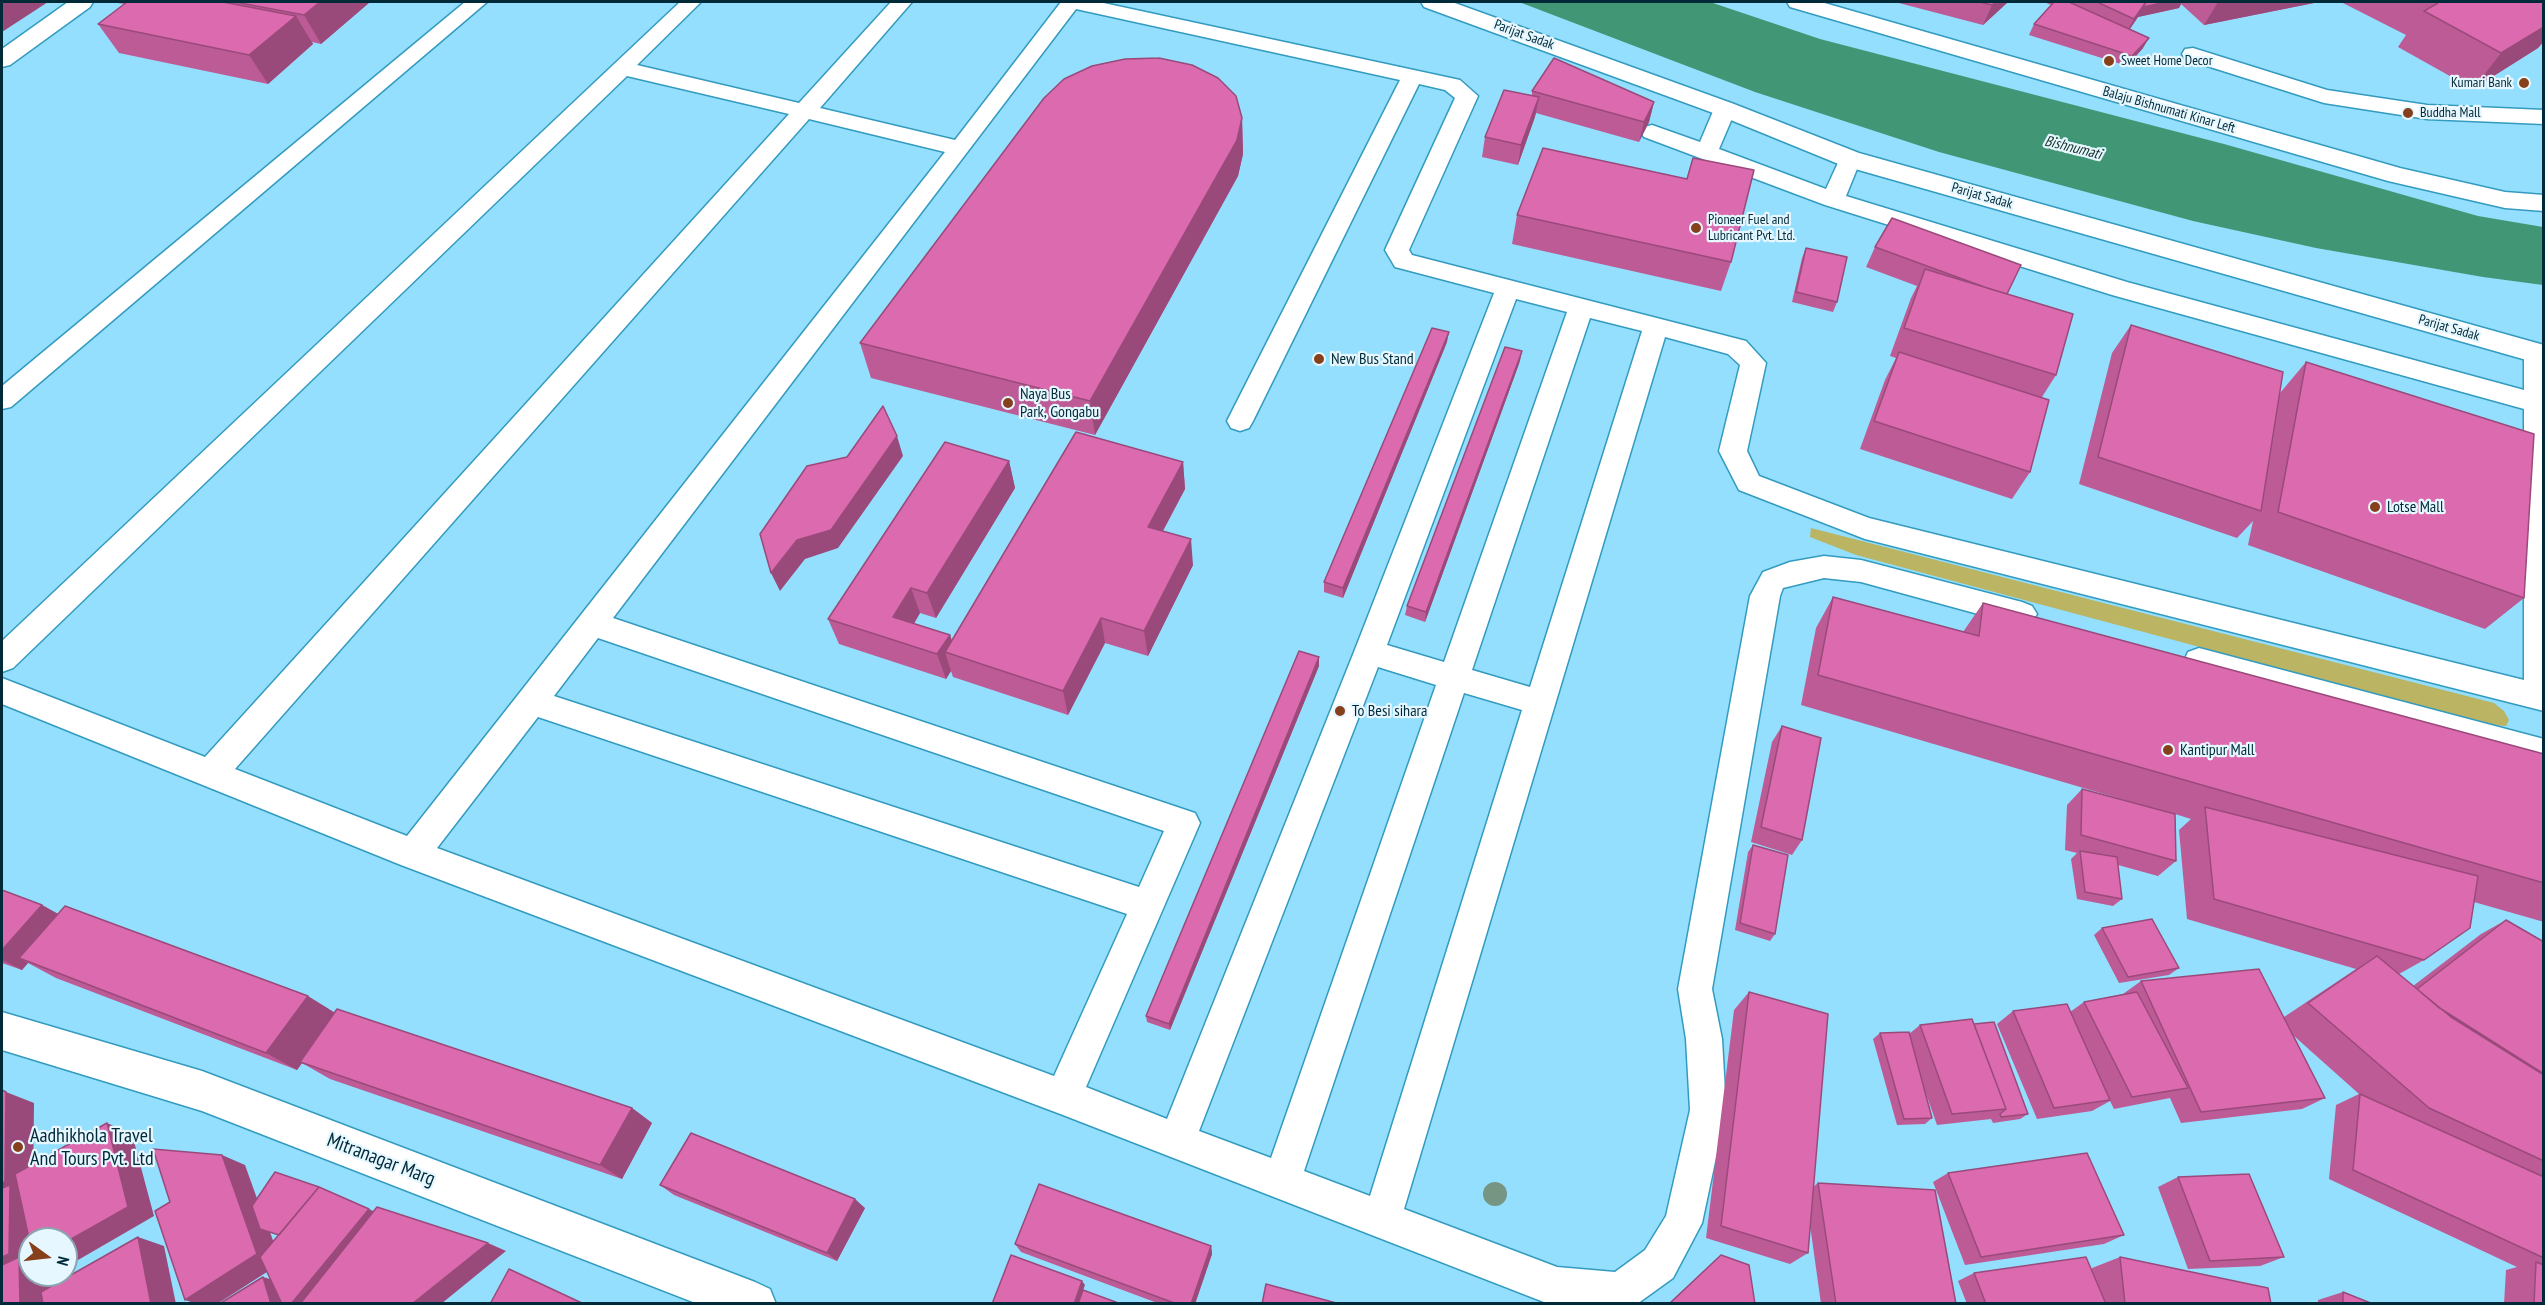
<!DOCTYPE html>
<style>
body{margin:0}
#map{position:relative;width:2545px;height:1305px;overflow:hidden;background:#94dffd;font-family:"PT Sans Narrow",sans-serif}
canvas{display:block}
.frame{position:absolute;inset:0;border:3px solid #002a38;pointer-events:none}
.north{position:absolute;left:18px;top:1227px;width:60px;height:60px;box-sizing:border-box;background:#e6f7ff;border:2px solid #8aa5af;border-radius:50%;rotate:105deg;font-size:16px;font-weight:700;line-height:24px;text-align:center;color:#002a38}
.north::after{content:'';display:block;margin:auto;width:21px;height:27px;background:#86401c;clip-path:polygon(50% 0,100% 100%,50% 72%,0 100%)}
</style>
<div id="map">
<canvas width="2545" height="1305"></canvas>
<div class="frame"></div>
<div class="north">N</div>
</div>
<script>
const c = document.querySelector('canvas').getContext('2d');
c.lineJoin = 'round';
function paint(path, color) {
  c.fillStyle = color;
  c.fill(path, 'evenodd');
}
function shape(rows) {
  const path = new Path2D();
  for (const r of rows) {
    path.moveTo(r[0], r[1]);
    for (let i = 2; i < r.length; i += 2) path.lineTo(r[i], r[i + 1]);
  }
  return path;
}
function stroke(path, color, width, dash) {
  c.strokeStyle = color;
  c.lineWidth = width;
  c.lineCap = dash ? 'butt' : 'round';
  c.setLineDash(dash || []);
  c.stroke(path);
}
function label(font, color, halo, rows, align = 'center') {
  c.font = font + ' "PT Sans Narrow",sans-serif';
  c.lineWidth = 4.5;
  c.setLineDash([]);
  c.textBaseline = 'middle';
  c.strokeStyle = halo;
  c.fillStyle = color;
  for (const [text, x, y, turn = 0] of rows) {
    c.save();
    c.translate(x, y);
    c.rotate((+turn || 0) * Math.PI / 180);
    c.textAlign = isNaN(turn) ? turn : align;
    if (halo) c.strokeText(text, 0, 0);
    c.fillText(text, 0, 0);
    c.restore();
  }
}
paint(shape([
 [1811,528,2494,703,2504,711,2509,720,2506,726,2491,725,1856,555,1810,537]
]), '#bab463');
paint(shape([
 [1519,2,1710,2,1820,39,2224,144,2478,216,2543,227,2543,285,2483,277,2316,248,2193,221,1939,152,1755,92]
]), '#419775');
const lane = shape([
 [465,2,487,2,11,407,2,409,2,386,465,2],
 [680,2,701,2,637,65,799,103,891,2,912,2,820,108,955,140,1061,2,1099,2,1460,80,1478,96,1409,250,1412,255,1746,341,1766,363,1747,451,1759,476,1869,518,2524,680,2524,409,2112,295,1825,205,1644,137,1641,132,1644,127,1652,125,1700,142,1714,109,1717,104,1725,102,1733,104,1736,109,1719,149,1826,189,1842,154,1850,152,1858,154,1861,159,1846,196,2127,282,2524,390,2524,353,2528,347,2537,344,2544,346,2544,711,1865,539,1739,490,1719,451,1740,365,1728,354,1665,337,1404,1209,1557,1267,1615,1272,1645,1250,1666,1216,1690,1110,1686,1039,1678,989,1750,596,1763,572,1790,562,1824,556,1861,560,2022,602,2032,606,2037,614,2032,622,2022,626,1861,582,1824,578,1783,588,1780,596,1712,989,1722,1039,1726,1110,1702,1223,1673,1278,1637,1304,1549,1304,1063,1115,401,865,2,704,2,678,205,757,789,114,627,76,13,668,2,672,2,641,680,2],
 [1076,9,1400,80,1227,421,1231,428,1240,431,1249,428,1253,421,1419,84,1445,90,1455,98,1385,250,1395,267,1494,293,1354,652,1167,1119,1086,1087,1200,823,1195,813,613,618,1076,9],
 [809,119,945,152,407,836,235,769,809,119],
 [1516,299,1567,312,1444,662,1387,645,1516,299],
 [1590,318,1642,331,1530,687,1472,670,1590,318],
 [598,638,1164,831,1139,887,554,696,598,638],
 [1378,667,1436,685,1271,1158,1199,1131,1378,667],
 [1464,693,1522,710,1370,1196,1304,1171,1464,693],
 [538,717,1127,914,1054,1076,437,848,538,717],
 [2193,48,2327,90,2427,105,2544,110,2544,124,2427,119,2324,103,2185,59,2182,54,2185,49,2193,48],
 [2199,648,2544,739,2544,767,2188,670,2184,661,2188,652,2199,648]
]);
const street = shape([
 [1421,2,1452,2,1734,104,1859,153,2544,345,2544,365,1841,165,1716,114,1424,7,1421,2],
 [1787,2,1821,2,2400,168,2505,192,2544,195,2544,211,2505,208,2388,181,1790,7,1787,2]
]);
const secondary = shape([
 [68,2,93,2,90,7,10,65,2,67,2,49,68,2],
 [2,1012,202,1071,755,1282,770,1289,776,1304,698,1304,202,1111,2,1050,2,1012]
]);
stroke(lane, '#339bbf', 3);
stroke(street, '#339bbf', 3);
stroke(secondary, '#339bbf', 3);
paint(lane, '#fff');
paint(street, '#fff');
paint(secondary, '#fff');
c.fillStyle = '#769583';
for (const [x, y] of [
 [1495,1194]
]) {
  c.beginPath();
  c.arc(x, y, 12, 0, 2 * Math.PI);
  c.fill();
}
paint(shape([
 [111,2,370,2,321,44,312,42,313,44,268,84,119,53,98,24,124,4],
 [1895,2,2008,2,1983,25],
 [2044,2,2319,2,2204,25,2181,4,2179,8,2138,17,2130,29,2143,48,2127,66,2029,35,2034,24,2051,5],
 [2341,2,2544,2,2544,41,2538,48,2473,89,2398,47,2406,35],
 [1532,91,1654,102,1649,122,1639,142,1536,113,1518,165,1482,157,1485,137,1532,95],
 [1242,118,1243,154,1238,176,1095,435,871,378,860,343],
 [1687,179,1731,262,1721,291,1512,244,1517,215],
 [1875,247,2007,294,2056,375,2042,397,2030,472,2012,499,1860,449,1885,380,1896,358,1890,356,1911,298,1917,286,1866,267],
 [1806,248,1837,302,1833,312,1792,302,1802,258],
 [2131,325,2280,393,2306,362,2524,598,2485,629,2248,545,2253,521,2237,538,2079,484,2112,353],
 [1447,342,1343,598,1324,592,1324,582],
 [1520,361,1425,622,1405,615,1407,606],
 [1009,461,1015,488,936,618,920,613,914,624,950,635,952,641,1183,462,1185,489,1163,531,1193,565,1148,656,1105,643,1068,715,953,677,951,671,946,679,839,644,828,619],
 [1833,597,1963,632,1983,603,2544,754,2544,922,2474,902,2424,960,2399,974,2413,986,2481,934,2506,920,2544,942,2544,1304,2504,1304,2506,1270,2517,1267,2329,1179,2336,1105,2359,1094,2294,1036,2325,1098,2302,1109,2181,1123,2170,1098,2114,1109,2110,1101,2092,1111,2037,1119,1997,1024,2013,1011,2070,1012,2084,1002,2123,994,2141,981,2284,1017,2356,969,2187,919,2179,830,2191,819,2175,814,2176,861,2158,876,2118,865,2122,899,2113,906,2077,899,2071,859,2077,853,2065,850,2067,805,2082,789,2172,814,1801,705,1816,628],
 [1319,657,1319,666,1170,1030,1147,1022,1146,1016],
 [1782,726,1802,840,1792,855,1751,842,1772,742],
 [1753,845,1775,934,1770,941,1735,930,1748,852],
 [2,890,42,905,58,914,334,1013,632,1108,652,1123,622,1179,330,1079,302,1063,297,1070,56,978,28,963,22,970,2,963],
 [2102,928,2179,968,2169,975,2119,983,2094,935],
 [1749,992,1813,1187,1818,1183,1956,1304,1821,1304,1810,1225,1808,1253,1790,1264,1706,1238,1734,1010],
 [1920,1025,2028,1114,2020,1119,1993,1123,1991,1119,1937,1125,1925,1091,1932,1118,1925,1124,1897,1125,1873,1039,1880,1033,1909,1034],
 [1948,1173,2124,1235,2104,1244,1965,1265,1933,1182],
 [2178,1177,2284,1257,2260,1266,2188,1269,2158,1187],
 [660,1185,865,1208,837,1261,674,1195],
 [1015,1244,1211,1246,1212,1254,1195,1304,1160,1304,1021,1252],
 [1721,1255,1755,1304,1668,1304,1711,1264],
 [2120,1257,2271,1304,1967,1304,1958,1281,1974,1273,2092,1270,2092,1268],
 [2343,1292,2373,1304,2318,1304,2318,1300]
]), '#bd5b96');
paint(shape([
 [2,2,48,2,2,32],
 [320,2,370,2,321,44,304,15],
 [1996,2,2008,2,1983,25,1992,5],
 [2146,2,2182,2,2179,8,2138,17,2123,39,2134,19],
 [2218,2,2319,2,2204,25],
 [296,16,313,44,268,84,249,55],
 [2544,27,2544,41,2538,48,2473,89,2501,53],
 [2149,38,2143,48,2127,66,2132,56],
 [1539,97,1535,117,1518,165,1521,145],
 [1654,102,1649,122,1639,142,1644,122],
 [1242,118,1243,154,1238,176,1095,435,1090,401],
 [1449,332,1447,342,1343,598,1343,588],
 [1522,351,1520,361,1425,622,1426,612],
 [897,436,903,456,838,548,805,559,780,591,771,573,797,540],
 [1009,461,1015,488,936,618,927,593],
 [1183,462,1185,489,1151,553,1148,527],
 [1191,539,1193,565,1148,656,1144,631],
 [911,588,920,613,902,642,893,617],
 [1101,618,1105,643,1068,715,1063,691],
 [950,635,957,656,945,652,951,671,946,679,937,654],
 [1319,657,1319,666,1170,1030,1169,1024],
 [42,905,67,919,19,958,28,963,22,970,2,960,2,950],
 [308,996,337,1014,297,1070,266,1053],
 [6,1092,34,1103,33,1192,30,1239,30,1275,48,1275,49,1304,20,1304,2,1279,2,1183],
 [632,1108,652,1123,622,1179,600,1165],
 [107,1123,132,1134,154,1216,66,1267,66,1242],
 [222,1155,245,1165,269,1232,260,1229,270,1232,281,1263,217,1304,197,1304,185,1300],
 [319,1187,389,1218,320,1304,271,1304,263,1277,287,1284],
 [855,1199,865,1208,837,1261,827,1253],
 [138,1237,164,1246,176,1304,151,1304],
 [488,1243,506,1251,441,1304,412,1304],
 [1211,1246,1212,1254,1195,1304,1191,1304],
 [1082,1281,1085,1285,1078,1304,1074,1304]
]), '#9a4a7a');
const building = shape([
 [127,2,223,2,296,16,249,55,98,24,127,2],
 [235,2,320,2,304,15,235,2],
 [1979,2,1996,2,1992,5,1979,2],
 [2054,2,2069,2,2149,38,2132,56,2034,24,2054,2],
 [2097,2,2146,2,2134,19,2097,2],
 [2146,2,2166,2,2143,7,2146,2],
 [2436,2,2544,2,2544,27,2501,53,2424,11,2438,3,2436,2],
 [1159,58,1192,65,1218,78,1236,96,1242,118,1237,140,1090,401,860,343,1044,98,1064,79,1092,66,1125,59,1159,58],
 [1554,58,1654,102,1644,122,1532,91,1554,58],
 [1504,90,1539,97,1521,145,1485,137,1504,90],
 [1543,148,1687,179,1693,158,1754,170,1731,262,1517,215,1543,148],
 [1892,218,2021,265,2007,294,1987,288,1875,247,1892,218],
 [1806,248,1847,257,1837,302,1796,292,1806,248],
 [1925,269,2073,314,2056,375,1904,328,1925,269],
 [2131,325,2283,372,2261,511,2098,457,2131,325],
 [1432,328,1449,332,1343,588,1324,582,1432,328],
 [1505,347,1522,351,1426,612,1407,606,1505,347],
 [1899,352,2049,400,2030,472,1874,421,1899,352],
 [2306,362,2534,434,2524,598,2278,512,2306,362],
 [883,406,897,436,831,530,797,540,771,573,760,534,807,466,847,457,883,406],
 [1076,432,1183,462,1148,527,1191,539,1144,631,1101,618,1063,691,945,652,1076,432],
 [945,442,1009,461,927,593,911,588,893,617,950,635,937,654,828,619,945,442],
 [1833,597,1979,636,1983,603,2544,754,2544,883,1818,675,1833,597],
 [1299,651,1319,657,1169,1024,1146,1016,1299,651],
 [1782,726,1821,738,1802,840,1761,827,1782,726],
 [2082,789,2175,814,2176,861,2081,835,2082,789],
 [2205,807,2478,876,2470,928,2424,960,2214,899,2205,807],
 [1753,845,1788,855,1775,934,1740,923,1753,845],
 [2080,851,2117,857,2122,899,2085,892,2080,851],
 [2,890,42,905,2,950,2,890],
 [65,906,308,996,266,1053,19,958,65,906],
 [2152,919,2179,968,2128,977,2102,928,2152,919],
 [2506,920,2544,942,2544,1074,2438,1007,2417,989,2506,920],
 [2377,956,2451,1017,2544,1075,2544,1161,2429,1108,2308,1003,2377,956],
 [2259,969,2325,1098,2201,1112,2141,981,2259,969],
 [1749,992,1828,1014,1808,1253,1721,1226,1749,992],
 [2137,992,2188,1088,2132,1097,2084,1002,2137,992],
 [2067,1004,2110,1100,2054,1108,2013,1011,2067,1004],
 [337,1009,632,1108,600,1165,300,1062,337,1009],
 [1972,1019,2006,1109,1952,1114,1920,1025,1972,1019],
 [1994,1022,2028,1114,2001,1117,2000,1114,2006,1109,1974,1024,1994,1022],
 [1909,1032,1932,1118,1904,1119,1880,1033,1909,1032],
 [2,1090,6,1092,5,1182,2,1183,2,1090],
 [2360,1094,2544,1177,2544,1258,2353,1170,2360,1094],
 [107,1123,128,1207,66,1242,66,1239,30,1239,30,1243,15,1174,107,1123],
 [691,1133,855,1199,827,1253,660,1185,691,1133],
 [153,1149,222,1155,257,1254,185,1300,155,1211,170,1202,153,1149],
 [2087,1153,2124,1235,1981,1257,1948,1173,2087,1153],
 [275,1172,319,1187,279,1235,260,1229,252,1206,275,1172],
 [2249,1174,2284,1257,2210,1261,2178,1177,2249,1174],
 [1818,1183,1935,1190,1956,1304,1836,1304,1818,1183],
 [1039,1184,1211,1246,1191,1304,1177,1304,1015,1244,1039,1184],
 [10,1185,9,1254,2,1257,2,1188,10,1185],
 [319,1187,369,1209,291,1304,282,1304,260,1257,319,1187],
 [377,1207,488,1243,412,1304,300,1304,377,1207],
 [138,1237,151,1304,43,1304,41,1292,138,1237],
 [1011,1255,1082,1281,1074,1304,992,1304,1011,1255],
 [1721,1255,1749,1265,1755,1304,1669,1304,1721,1255],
 [19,1257,20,1304,2,1304,2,1265,19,1257],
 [2086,1257,2106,1304,1986,1304,1974,1273,2086,1257],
 [2120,1257,2268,1288,2271,1304,2125,1304,2120,1257],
 [2536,1262,2544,1265,2544,1304,2534,1304,2536,1262],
 [509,1269,584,1304,490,1304,509,1269],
 [263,1277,271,1304,219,1304,263,1277],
 [1266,1284,1340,1304,1262,1304,1266,1284],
 [1083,1290,1121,1304,1078,1304,1083,1290],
 [2343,1292,2373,1304,2343,1304,2343,1292]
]);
paint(building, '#dc6aaf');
stroke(building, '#9a4a7a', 1.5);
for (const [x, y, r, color] of [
 [2109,61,6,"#86401c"],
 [2524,83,6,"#86401c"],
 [2408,113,6,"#86401c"],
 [1696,228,6,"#86401c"],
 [1319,359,6,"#86401c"],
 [1008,403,6,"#86401c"],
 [2375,507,6,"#86401c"],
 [1340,711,6,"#86401c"],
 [2168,750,6,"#86401c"],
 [18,1147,6,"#86401c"]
]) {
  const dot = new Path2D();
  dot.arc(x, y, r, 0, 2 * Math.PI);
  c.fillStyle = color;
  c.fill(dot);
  stroke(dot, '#e6f7ff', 2);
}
label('14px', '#002a38', '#e6f7ff', [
 ["Parijat Sadak",1524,35,20],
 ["Balaju Bishnumati Kinar Left",2169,110,16],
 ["Parijat Sadak",1982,196,16],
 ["Parijat Sadak",2449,328,16]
]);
label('14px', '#002a38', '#e6f7ff', [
 ["Sweet Home Decor",2121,61],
 ["Kumari Bank",2512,83,"right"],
 ["Buddha Mall",2420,113],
 ["Pioneer Fuel and",1708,220],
 ["Lubricant Pvt. Ltd.",1708,236]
], 'left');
label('italic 15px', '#173126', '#e6f7ff', [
 ["Bishnumati",2073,148,14]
]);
label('16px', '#002a38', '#e6f7ff', [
 ["New Bus Stand",1331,359],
 ["Naya Bus",1020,394],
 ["Park, Gongabu",1020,412],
 ["Lotse Mall",2387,507],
 ["To Besi sihara",1352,711],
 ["Kantipur Mall",2180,750]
], 'left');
label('20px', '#002a38', '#e6f7ff', [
 ["Aadhikhola Travel",30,1136],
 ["And Tours Pvt. Ltd",30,1159]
], 'left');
label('20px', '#002a38', '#e6f7ff', [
 ["Mitranagar Marg",381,1160,21]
]);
</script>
